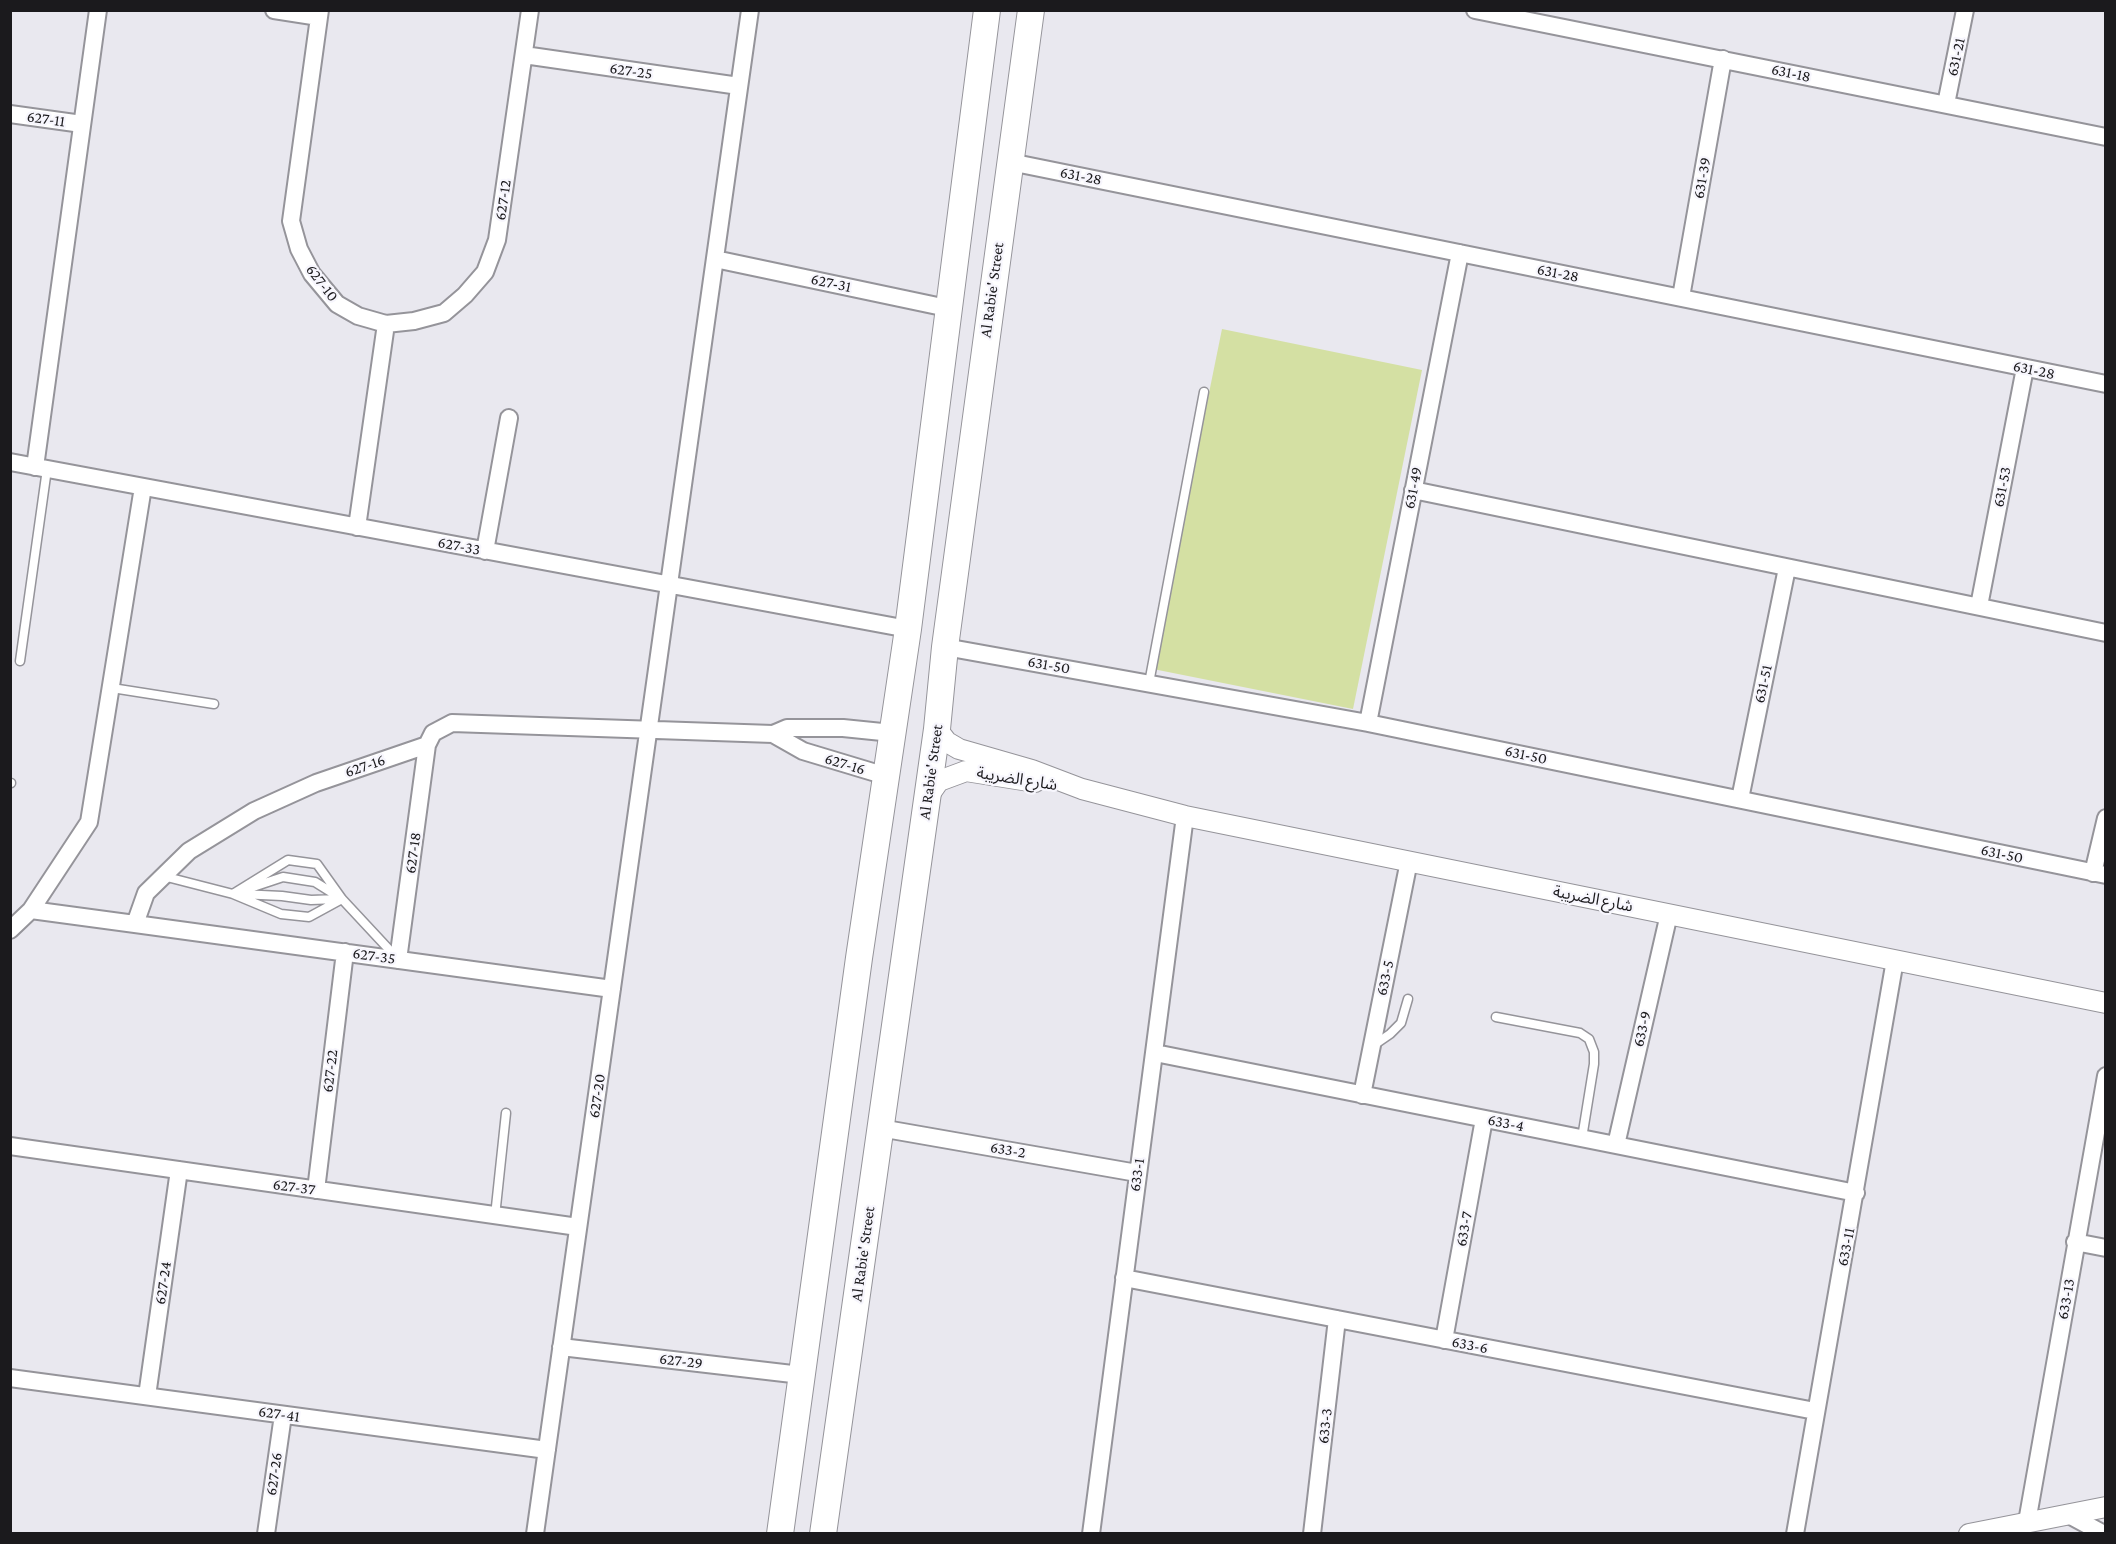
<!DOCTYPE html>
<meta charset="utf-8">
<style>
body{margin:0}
#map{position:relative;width:2116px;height:1544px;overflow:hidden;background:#e9e8ef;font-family:"Crimson Pro",serif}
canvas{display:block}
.frame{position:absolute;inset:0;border:12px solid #1b1a1d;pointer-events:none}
</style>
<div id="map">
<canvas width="2116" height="1544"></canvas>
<div class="frame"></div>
</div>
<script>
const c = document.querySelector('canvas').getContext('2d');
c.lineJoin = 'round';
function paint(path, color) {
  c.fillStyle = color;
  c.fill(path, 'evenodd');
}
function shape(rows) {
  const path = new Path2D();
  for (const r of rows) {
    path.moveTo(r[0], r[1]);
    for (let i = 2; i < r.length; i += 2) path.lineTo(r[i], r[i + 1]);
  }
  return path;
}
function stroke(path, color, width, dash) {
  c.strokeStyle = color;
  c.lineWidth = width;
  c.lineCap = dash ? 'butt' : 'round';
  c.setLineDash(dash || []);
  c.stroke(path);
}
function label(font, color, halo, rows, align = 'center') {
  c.font = font + ' "Crimson Pro","Noto Sans Arabic",serif';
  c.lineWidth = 4.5;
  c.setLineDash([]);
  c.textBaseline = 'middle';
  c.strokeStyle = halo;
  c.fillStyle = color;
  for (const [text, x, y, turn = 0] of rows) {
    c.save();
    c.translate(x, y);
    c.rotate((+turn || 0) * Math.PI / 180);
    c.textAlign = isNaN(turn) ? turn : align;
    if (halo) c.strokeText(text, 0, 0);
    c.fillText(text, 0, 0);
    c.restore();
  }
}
paint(shape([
 [1222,329,1422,370,1353,709,1153,669]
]), '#d4e0a3');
const service = shape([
 [20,661,47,469],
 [1149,683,1204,392],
 [112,688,214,704],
 [10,783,11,783],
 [163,876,233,894,281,914,309,917,342,899],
 [247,889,283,877,315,882,339,897],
 [233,894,288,860,317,864,342,899,396,957],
 [240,894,282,896,311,900,338,899],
 [1496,1017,1580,1033,1589,1039,1594,1052,1594,1064,1582,1138],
 [1374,1045,1390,1034,1401,1023,1408,999],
 [495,1216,506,1113]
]);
const minor = shape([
 [274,10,319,17],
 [320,10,291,221,299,249,312,274,337,304,358,316,386,324,357,527],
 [1475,10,2106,137],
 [524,55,739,86],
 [1946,104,1965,10],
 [10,114,82,124],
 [1010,162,2106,384],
 [715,259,947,308],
 [1681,297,1723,59],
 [386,324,414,321,444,313,465,295,485,272,497,240,530,10],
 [10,462,908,629],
 [35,467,98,10],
 [1413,490,2106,633],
 [485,551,509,418],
 [1979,606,2025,368],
 [945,647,1368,723,2106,875],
 [1368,723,1460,253],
 [773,734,803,751,886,776],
 [1740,799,1787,568],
 [2093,873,2106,818],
 [31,910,89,822,143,487],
 [135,924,612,989],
 [10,930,31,910,135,924,146,893,189,851,254,811,316,783,427,745,433,733,452,723,773,734,787,728,843,728,892,733],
 [398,960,427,745],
 [1155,1053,1856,1193],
 [1362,1095,1409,861],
 [880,1128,1137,1173],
 [1616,1145,1669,914],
 [10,1146,578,1227],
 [316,1190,345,952],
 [2075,1242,2106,1248],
 [1124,1278,1815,1411],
 [1444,1340,1484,1119],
 [561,1347,801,1375],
 [10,1378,547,1450],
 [147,1396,179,1170],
 [2067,1514,2104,1534],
 [2027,1522,2106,1076],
 [266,1534,283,1415],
 [535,1534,750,10],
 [1091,1534,1185,816],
 [1312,1534,1337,1319],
 [1795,1534,1895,960]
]);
const tertiary = shape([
 [937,729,947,742,959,749,1032,770,1082,789,1185,816,2106,1003],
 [927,798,939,781,966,771,1035,782],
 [1969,1534,2106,1507]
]);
const primary = shape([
 [780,1534,859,958,908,629,987,10],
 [823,1534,937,729,945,647,1031,10]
]);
stroke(service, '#95949a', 11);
stroke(minor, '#95949a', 20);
stroke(tertiary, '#95949a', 22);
stroke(primary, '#95949a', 28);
stroke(service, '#fff', 8);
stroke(minor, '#fff', 16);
stroke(tertiary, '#fff', 20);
stroke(primary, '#fff', 26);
label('16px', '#1b1a1d', '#f7f6fd', [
 ["631-21",1956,57,-78],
 ["627-25",631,71,8],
 ["631-18",1791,73,12],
 ["627-11",46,119,8],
 ["631-28",1081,176,11],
 ["631-39",1702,178,-80],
 ["627-12",503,200,-82],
 ["631-28",1558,273,11],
 ["627-10",322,283,52],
 ["627-31",831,283,12],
 ["Al Rabie' Street",992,290,-82],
 ["631-28",2034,370,12],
 ["631-53",2002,487,-79],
 ["631-49",1413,488,-79],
 ["627-33",459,546,11],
 ["631-50",1049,665,10],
 ["631-51",1763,684,-78],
 ["631-50",1526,755,12],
 ["627-16",845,764,17],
 ["627-16",365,766,-19],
 ["Al Rabie' Street",931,772,-82],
 ["شارع الضريبة",1017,779,9],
 ["627-18",413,853,-82],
 ["631-50",2002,854,12],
 ["شارع الضريبة",1593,899,11],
 ["627-35",374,956,8],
 ["633-5",1385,978,-78],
 ["633-9",1642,1029,-77],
 ["627-22",330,1071,-83],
 ["627-20",597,1096,-82],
 ["633-4",1506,1123,11],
 ["633-2",1008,1150,10],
 ["633-1",1137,1175,-82],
 ["627-37",294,1187,8],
 ["633-7",1464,1229,-80],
 ["633-11",1846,1247,-79],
 ["Al Rabie' Street",863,1254,-82],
 ["627-24",163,1283,-82],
 ["633-13",2066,1299,-80],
 ["633-6",1470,1345,11],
 ["627-29",681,1361,7],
 ["627-41",279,1414,8],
 ["633-3",1325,1426,-84],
 ["627-26",274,1474,-82]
]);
</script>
